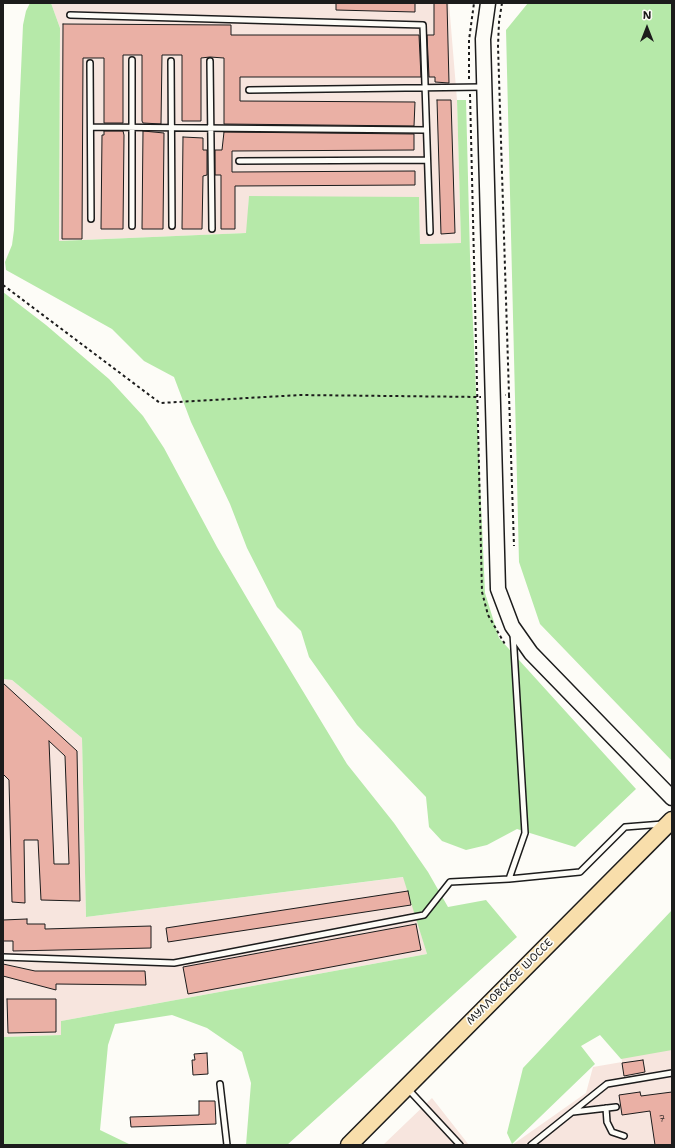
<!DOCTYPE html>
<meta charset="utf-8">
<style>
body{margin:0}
#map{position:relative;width:675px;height:1148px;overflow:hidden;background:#fdfcf7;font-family:"Shantell Sans",sans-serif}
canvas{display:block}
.frame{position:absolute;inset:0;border:4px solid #1c1c1c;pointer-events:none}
.north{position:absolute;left:627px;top:8px;width:40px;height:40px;-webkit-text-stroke:3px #fdfcf7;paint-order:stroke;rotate:0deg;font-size:11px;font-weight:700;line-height:16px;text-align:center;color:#1c1c1c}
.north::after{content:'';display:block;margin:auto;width:14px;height:18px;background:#1c1c1c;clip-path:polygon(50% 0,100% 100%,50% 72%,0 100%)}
</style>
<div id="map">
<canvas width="675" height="1148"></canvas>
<div class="frame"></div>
<div class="north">N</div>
</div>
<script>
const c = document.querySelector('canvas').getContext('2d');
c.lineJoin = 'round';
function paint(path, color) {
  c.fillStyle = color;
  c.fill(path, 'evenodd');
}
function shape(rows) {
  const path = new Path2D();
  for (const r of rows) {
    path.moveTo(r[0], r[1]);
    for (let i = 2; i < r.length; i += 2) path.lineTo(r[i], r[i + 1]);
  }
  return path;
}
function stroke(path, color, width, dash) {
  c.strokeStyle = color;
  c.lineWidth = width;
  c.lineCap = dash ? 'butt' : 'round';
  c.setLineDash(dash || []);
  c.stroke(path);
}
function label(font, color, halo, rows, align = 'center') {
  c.font = font + ' "Shantell Sans",sans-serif';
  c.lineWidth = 3.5;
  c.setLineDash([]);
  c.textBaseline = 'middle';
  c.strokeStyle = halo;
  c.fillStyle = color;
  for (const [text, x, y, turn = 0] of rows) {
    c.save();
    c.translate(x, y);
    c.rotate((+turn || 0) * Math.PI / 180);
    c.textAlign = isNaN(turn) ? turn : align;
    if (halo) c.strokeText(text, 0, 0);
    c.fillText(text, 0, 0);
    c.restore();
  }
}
paint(shape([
 [51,3,449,3,457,100,461,243,420,244,419,197,249,197,247,233,59,241,60,28],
 [3,679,12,680,82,738,86,917,404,877,427,954,61,1021,62,1035,4,1037],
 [672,1038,672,1145,512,1145,586,1093,593,1067,622,1062,620,1046],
 [432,1098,469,1145,383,1145]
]), '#f7e5de');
paint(shape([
 [30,3,51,3,60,28,59,241,246,233,249,196,419,197,420,244,461,243,457,100,466,100,470,256,485,593,499,638,636,789,575,847,517,829,487,845,466,850,442,841,429,827,426,797,357,725,309,657,301,631,277,607,247,548,230,504,191,422,174,377,144,361,112,329,6,270,5,262,12,245,14,230,23,25,26,11],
 [528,3,672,3,672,761,540,624,519,562,506,30],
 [3,292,46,325,109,379,143,416,164,448,217,547,258,617,347,764,394,823,428,872,448,907,486,900,517,937,287,1145,246,1145,251,1083,242,1052,207,1028,172,1015,115,1024,108,1045,100,1130,131,1145,3,1145,3,1012,4,1037,61,1035,61,1021,427,954,403,877,86,917,82,738,12,680,3,679],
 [672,910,672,1050,621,1059,600,1035,581,1046,595,1064,512,1144,507,1133,523,1068]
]), '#b6e9a9');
const building = shape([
 [336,3,415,3,415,12,336,10,336,3],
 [434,3,447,3,449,83,435,82,435,77,429,77,427,35,434,35,434,3],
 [63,24,231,25,231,35,419,35,421,77,240,77,240,101,415,102,414,126,224,124,224,58,210,57,201,58,201,121,182,121,182,55,162,55,161,124,143,123,142,121,142,55,123,55,123,123,104,123,104,58,83,58,82,239,62,239,63,24],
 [437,100,451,100,455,233,441,234,437,100],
 [104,131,123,131,124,135,123,229,101,229,102,135,104,135,104,131],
 [143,131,164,133,163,229,142,229,143,131],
 [224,132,414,134,414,150,232,151,232,172,415,171,415,185,235,186,235,229,221,229,221,175,215,175,215,150,222,150,224,132],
 [183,137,203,138,203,150,207,150,207,175,203,176,202,229,182,229,183,137],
 [3,683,77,751,80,901,41,900,38,840,24,840,25,903,12,902,9,780,3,774,3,683],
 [49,741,65,756,69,864,54,864,49,741],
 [408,891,411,905,168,942,166,928,408,891],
 [27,919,27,924,45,924,45,929,151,926,151,948,13,951,13,941,3,941,3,920,27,919],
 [416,924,421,950,188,994,183,967,416,924],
 [3,964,35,971,145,971,146,985,56,984,56,990,3,976,3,964],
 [7,999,56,999,56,1032,8,1033,7,999],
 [207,1053,208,1074,193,1075,192,1060,195,1060,194,1054,207,1053],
 [643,1060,645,1072,624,1076,622,1063,643,1060],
 [640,1092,641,1096,672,1092,672,1145,655,1145,650,1111,622,1115,619,1095,640,1092],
 [199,1101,215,1101,216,1124,131,1127,130,1117,199,1115,199,1101]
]);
paint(building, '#eab0a5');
stroke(building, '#1c1c1c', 1);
const service = shape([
 [70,15,423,25,430,232],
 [132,60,132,226],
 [171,61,172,226],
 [210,61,212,229],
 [90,63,91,219],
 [249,90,483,87],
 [91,127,426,130],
 [239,161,427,160],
 [509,879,580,872,625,827,663,824],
 [3,957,174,963,424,915,450,882,509,879,525,833,513,633],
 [220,1084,227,1145],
 [408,1089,460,1145],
 [606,1108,607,1122,612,1132,624,1136],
 [573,1112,616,1107],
 [531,1145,607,1084,672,1073]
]);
const secondary = shape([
 [488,3,483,39,498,589,512,626,531,653,672,798]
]);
const trunk = shape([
 [349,1145,672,820]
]);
stroke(service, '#1c1c1c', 8);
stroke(secondary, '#1c1c1c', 17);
stroke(trunk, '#1c1c1c', 19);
stroke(shape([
 [502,3,499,22,498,46,509,395,505,395],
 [469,79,469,40,474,3],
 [470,94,482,592,488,615,506,646],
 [3,285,160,403,300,395,481,397],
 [509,395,514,546]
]), '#1c1c1c', 2, [3, 3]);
stroke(service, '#fdfcf7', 5);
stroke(secondary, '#fdfcf7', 14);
stroke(trunk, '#f8deab', 16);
label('9px', '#50413e', null, [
 ["7",662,1120]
]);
label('11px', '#1c1c1c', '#fdfcf7', [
 ["МУЛЛОВСКОЕ ШОССЕ",510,982,-45]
]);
</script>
